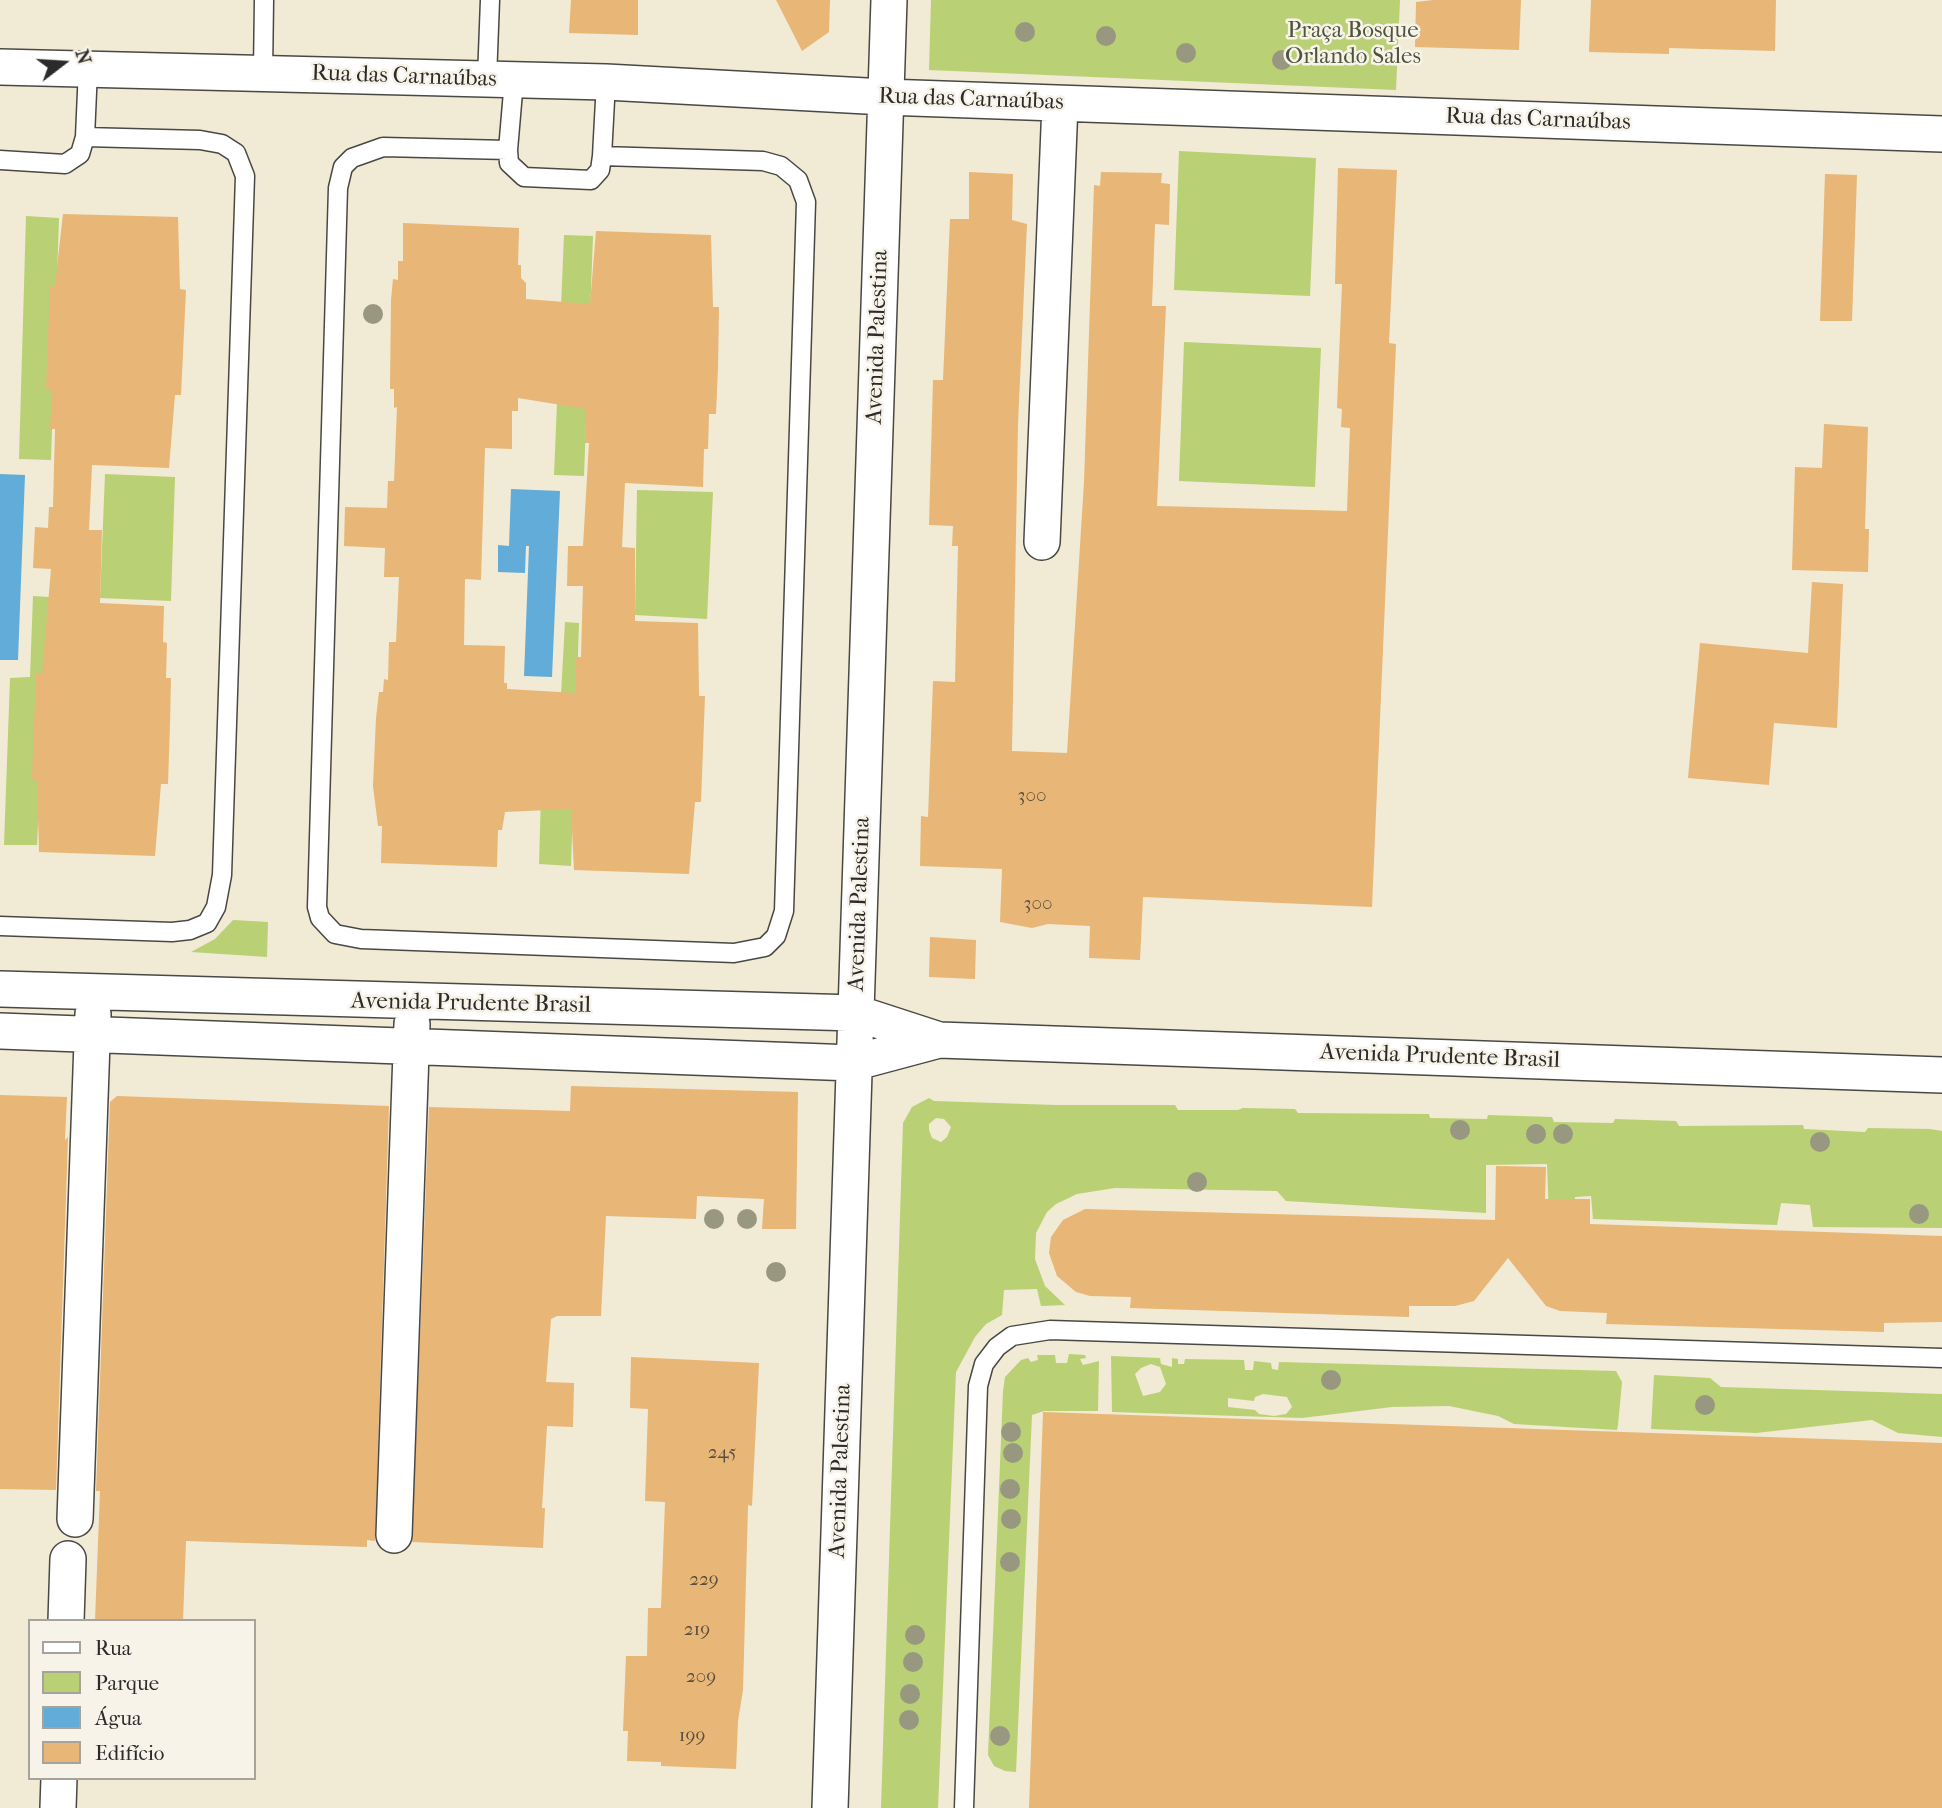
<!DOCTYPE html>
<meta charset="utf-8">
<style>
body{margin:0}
#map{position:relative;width:1942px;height:1808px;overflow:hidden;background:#f1ead4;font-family:"IM FELL French Canon",serif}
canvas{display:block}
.legend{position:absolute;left:28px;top:1619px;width:228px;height:161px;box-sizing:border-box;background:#f7f3e8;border:2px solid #a5a39c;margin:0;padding:9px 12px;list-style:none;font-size:21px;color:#2b2b2b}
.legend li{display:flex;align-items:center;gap:14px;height:35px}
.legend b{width:35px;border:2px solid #a5a39c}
.north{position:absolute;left:28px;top:28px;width:70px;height:70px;-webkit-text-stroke:5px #f7f3e8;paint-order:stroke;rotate:73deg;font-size:19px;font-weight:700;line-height:28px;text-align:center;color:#2b2b2b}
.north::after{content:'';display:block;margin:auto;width:24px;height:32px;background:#2b2b2b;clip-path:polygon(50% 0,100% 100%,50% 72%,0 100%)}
</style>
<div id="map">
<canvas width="1942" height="1808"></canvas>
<ul class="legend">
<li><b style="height:9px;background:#fff"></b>Rua</li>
<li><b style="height:19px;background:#bad074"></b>Parque</li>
<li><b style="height:19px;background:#61acd9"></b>Água</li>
<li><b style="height:19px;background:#e8b676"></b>Edifício</li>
</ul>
<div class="north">N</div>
</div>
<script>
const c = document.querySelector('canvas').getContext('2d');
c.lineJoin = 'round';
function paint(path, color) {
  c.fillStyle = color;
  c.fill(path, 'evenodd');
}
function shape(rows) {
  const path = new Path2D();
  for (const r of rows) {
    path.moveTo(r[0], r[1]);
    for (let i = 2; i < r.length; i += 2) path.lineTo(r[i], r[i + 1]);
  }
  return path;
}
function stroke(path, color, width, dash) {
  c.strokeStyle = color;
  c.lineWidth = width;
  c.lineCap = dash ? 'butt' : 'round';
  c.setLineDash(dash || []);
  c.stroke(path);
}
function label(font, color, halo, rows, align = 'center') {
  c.font = font + ' "IM FELL French Canon",serif';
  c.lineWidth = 5;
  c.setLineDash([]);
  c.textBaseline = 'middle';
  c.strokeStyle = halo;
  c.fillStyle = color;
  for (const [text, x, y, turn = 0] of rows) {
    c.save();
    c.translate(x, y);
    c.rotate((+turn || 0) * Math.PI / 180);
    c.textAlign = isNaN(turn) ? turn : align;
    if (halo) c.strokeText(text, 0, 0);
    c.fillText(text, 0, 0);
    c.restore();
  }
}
paint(shape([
 [931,0,1400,0,1396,90,929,70],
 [1179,151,1316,158,1310,296,1174,290],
 [26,216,59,218,51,460,19,459],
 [564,235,593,236,584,476,554,475],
 [1184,342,1321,348,1315,487,1179,481],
 [105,474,175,477,171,601,100,598],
 [637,490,713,492,707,619,635,615],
 [33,596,49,597,37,845,4,845,10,678,30,677],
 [565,622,579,623,571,866,539,864,544,693,561,694],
 [233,920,268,922,267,957,191,952,215,939],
 [929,1098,934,1101,1056,1105,1175,1105,1178,1110,1238,1110,1243,1108,1295,1109,1298,1113,1429,1114,1430,1118,1487,1119,1488,1115,1552,1117,1554,1122,1613,1123,1615,1119,1676,1121,1679,1126,1803,1125,1804,1129,1865,1132,1868,1128,1930,1129,1942,1131,1942,1228,1813,1227,1810,1205,1781,1203,1777,1225,1593,1219,1591,1196,1575,1197,1574,1216,1549,1217,1547,1164,1486,1165,1486,1213,1286,1201,1277,1191,1115,1188,1077,1194,1056,1204,1047,1212,1036,1233,1035,1259,1045,1286,1065,1305,1041,1306,1037,1289,1004,1290,1002,1315,986,1324,975,1337,956,1372,938,1808,881,1808,903,1123,912,1107],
 [936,1118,944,1119,951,1127,947,1137,941,1142,932,1138,929,1130,929,1124],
 [1069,1354,1085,1355,1086,1358,1080,1359,1083,1365,1099,1361,1098,1411,1044,1411,1032,1415,1016,1772,1005,1771,994,1766,988,1755,1003,1391,1005,1377,1021,1360,1028,1358,1031,1362,1038,1360,1037,1355,1055,1355,1056,1363,1067,1363],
 [1111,1356,1160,1358,1161,1364,1172,1367,1172,1358,1178,1359,1178,1364,1184,1364,1185,1359,1244,1360,1245,1370,1253,1370,1254,1361,1271,1363,1272,1369,1278,1370,1279,1362,1616,1371,1622,1382,1618,1425,1617,1430,1514,1424,1498,1416,1449,1406,1392,1407,1302,1418,1112,1412],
 [1151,1364,1160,1367,1166,1384,1160,1392,1143,1396,1135,1374,1141,1368],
 [1263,1394,1287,1397,1292,1407,1286,1414,1274,1416,1259,1414,1255,1410,1228,1407,1228,1398,1254,1401,1255,1397],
 [1654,1375,1710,1378,1721,1387,1942,1394,1942,1437,1898,1433,1872,1420,1756,1433,1651,1429]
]), '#bad074');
paint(shape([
 [0,474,25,475,18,660,0,660],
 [511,489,560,491,552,677,524,676,529,546,526,546,525,573,498,572,498,545,509,546]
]), '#61acd9');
paint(shape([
 [571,0,638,0,638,35,569,33],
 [776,0,830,0,829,32,802,51],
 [1433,0,1521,0,1519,50,1415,47,1416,2],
 [1591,0,1776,0,1775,51,1669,48,1669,54,1589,52],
 [1338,168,1397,170,1389,343,1396,344,1372,907,1143,897,1140,960,1089,958,1090,926,1048,924,1032,928,1000,922,1002,869,920,866,921,816,928,817,933,681,955,682,958,546,952,546,953,526,929,525,933,380,943,380,950,219,969,219,969,172,1013,174,1012,220,1027,224,1018,424,1012,751,1067,753,1084,482,1094,185,1100,186,1101,172,1162,173,1161,183,1170,184,1169,225,1155,224,1152,306,1166,306,1157,506,1347,511,1350,428,1341,427,1342,409,1337,408,1342,284,1335,284],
 [1825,174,1857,175,1852,321,1820,321],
 [63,214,178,217,180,289,186,290,181,395,175,395,169,468,92,465,89,530,102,530,100,603,164,606,163,642,167,643,166,678,171,678,170,724,168,784,161,784,155,856,39,852,37,779,32,779,36,674,42,674,51,569,33,568,35,527,48,528,49,507,53,507,55,429,50,429,52,390,46,390,50,285,55,285],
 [403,223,519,228,518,265,521,265,521,278,526,283,526,299,590,304,596,231,711,235,713,307,719,307,718,368,716,414,709,414,708,449,704,449,703,487,625,483,622,547,635,548,635,621,698,623,699,696,705,696,701,802,695,802,689,874,574,870,571,809,505,812,502,830,498,830,497,867,381,863,382,826,378,826,373,786,376,718,379,692,383,692,384,679,388,680,389,642,396,642,399,577,384,577,385,548,344,546,345,507,387,508,388,481,394,481,397,407,394,408,394,389,390,389,391,300,393,279,398,280,398,261,403,261],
 [518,398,586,409,585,443,589,443,583,546,568,546,567,586,583,586,581,657,576,657,576,693,507,689,507,683,504,683,505,646,464,645,465,579,481,580,485,448,512,449,512,411,518,411],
 [1824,424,1868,427,1865,529,1869,529,1868,572,1792,570,1795,467,1822,468],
 [1812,582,1843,584,1837,728,1774,723,1769,785,1688,778,1700,643,1808,653],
 [930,937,976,940,975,979,929,977],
 [571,1086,798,1092,796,1229,762,1229,764,1199,697,1196,696,1219,606,1216,601,1316,557,1316,551,1319,546,1382,574,1383,573,1427,547,1426,542,1508,545,1508,543,1548,412,1542,429,1107,570,1111],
 [0,1095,67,1097,65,1140,68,1137,56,1490,0,1489],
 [117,1096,389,1106,375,1541,367,1540,367,1547,186,1541,183,1621,95,1621,100,1491,96,1491,110,1102],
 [1496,1166,1546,1167,1545,1199,1590,1199,1590,1224,1942,1236,1942,1322,1884,1323,1884,1332,1606,1324,1607,1313,1560,1311,1546,1306,1508,1258,1474,1301,1455,1306,1409,1306,1409,1317,1130,1308,1131,1297,1090,1296,1076,1292,1057,1276,1049,1253,1051,1237,1063,1220,1085,1209,1495,1220],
 [631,1357,759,1363,752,1506,748,1505,743,1690,738,1721,736,1769,661,1766,661,1762,627,1761,628,1731,623,1731,626,1656,647,1656,648,1608,661,1608,665,1502,645,1501,648,1409,630,1408],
 [1043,1412,1942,1443,1942,1808,1029,1808]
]), '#e8b676');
const service = shape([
 [263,73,264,0],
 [487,79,490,0],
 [85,137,88,69],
 [383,147,508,150,509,163,524,177,591,180,600,170,602,156,763,161,781,166,798,180,806,202,784,911,776,936,765,947,734,953,361,939,335,934,320,918,317,907,338,188,343,167,352,158,383,147],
 [508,150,514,80],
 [602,156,606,82],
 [0,160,65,164,80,154,85,137,200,140,222,144,236,153,245,176,222,875,216,907,207,923,190,930,172,932,0,926],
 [964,1808,978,1386,984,1364,997,1347,1012,1336,1050,1330,1942,1358]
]);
const minor = shape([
 [0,67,606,82,885,97,1942,134],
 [1042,542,1060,104],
 [0,989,856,1013,939,1040,1942,1075],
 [0,1031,853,1063,939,1040],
 [75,1519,93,1014],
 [394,1535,412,1024],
 [66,1621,68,1559],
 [58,1808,59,1778],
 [830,1808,889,0]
]);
stroke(service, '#494844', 21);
stroke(minor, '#494844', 38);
stroke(service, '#fff', 18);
stroke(minor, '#fff', 35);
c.fillStyle = '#989881';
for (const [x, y] of [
 [1025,32],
 [1106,36],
 [1186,53],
 [1282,60],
 [373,314],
 [1460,1130],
 [1536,1134],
 [1563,1134],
 [1820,1142],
 [1197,1182],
 [1919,1214],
 [714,1219],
 [747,1219],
 [776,1272],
 [1331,1380],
 [1705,1405],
 [1011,1432],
 [1013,1453],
 [1010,1489],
 [1011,1519],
 [1010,1562],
 [915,1635],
 [913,1662],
 [910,1694],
 [909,1720],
 [1000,1736]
]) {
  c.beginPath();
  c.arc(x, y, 10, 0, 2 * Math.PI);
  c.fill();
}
label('19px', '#5a4e3e', null, [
 ["300",1032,796],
 ["300",1038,904],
 ["245",722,1453],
 ["229",704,1580],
 ["219",697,1630],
 ["209",701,1677],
 ["199",692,1736]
]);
label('23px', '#4f543d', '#f7f3e8', [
 ["Praça Bosque",1353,31],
 ["Orlando Sales",1353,57]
]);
label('23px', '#2b2b2b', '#f7f3e8', [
 ["Rua das Carnaúbas",404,77,2],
 ["Rua das Carnaúbas",971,100,2],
 ["Rua das Carnaúbas",1538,120,2],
 ["Avenida Palestina",878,337,-88],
 ["Avenida Palestina",860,904,-88],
 ["Avenida Prudente Brasil",471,1004,1],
 ["Avenida Prudente Brasil",1440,1057,2],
 ["Avenida Palestina",841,1471,-88]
]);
</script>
